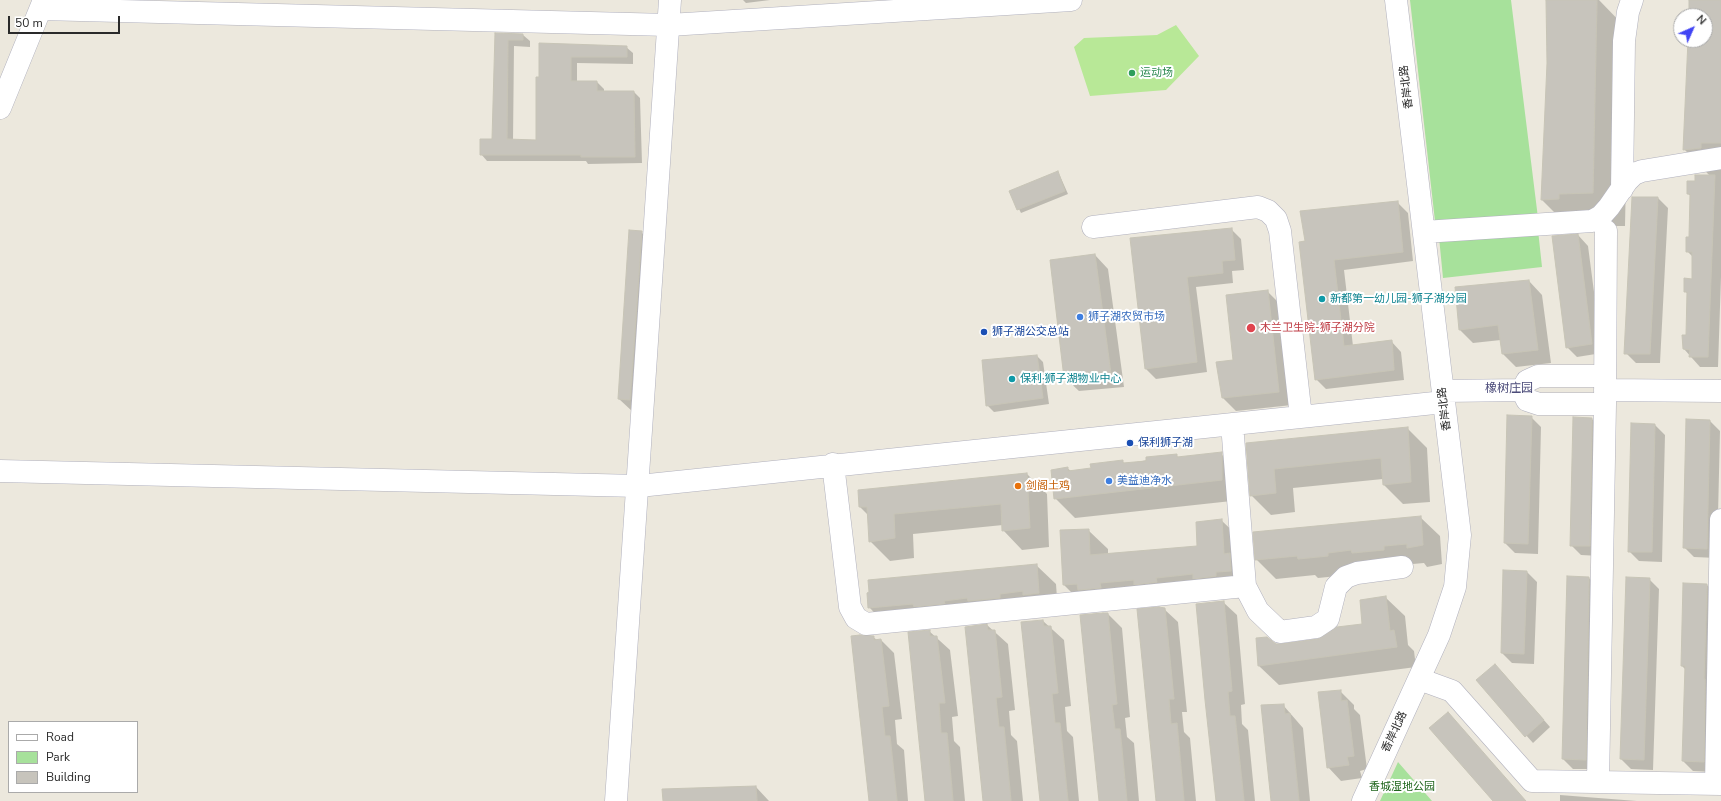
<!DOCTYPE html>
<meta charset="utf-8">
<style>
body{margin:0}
#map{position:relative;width:1721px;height:801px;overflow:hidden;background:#ece8dd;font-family:"Nunito Sans",sans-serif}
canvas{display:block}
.legend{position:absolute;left:8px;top:721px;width:130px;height:72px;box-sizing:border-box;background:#fff;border:1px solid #aaa;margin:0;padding:5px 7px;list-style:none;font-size:12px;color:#2a2a2a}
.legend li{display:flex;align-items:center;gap:8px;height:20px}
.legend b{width:20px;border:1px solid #aaa}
.north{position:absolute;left:1673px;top:8px;width:40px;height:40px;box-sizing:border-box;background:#fff;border:1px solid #aaa;border-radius:50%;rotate:45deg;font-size:11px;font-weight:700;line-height:16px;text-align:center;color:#2a2a2a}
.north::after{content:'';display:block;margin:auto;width:14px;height:18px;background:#4144f4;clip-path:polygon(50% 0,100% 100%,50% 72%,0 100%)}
.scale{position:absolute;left:8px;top:16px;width:112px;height:18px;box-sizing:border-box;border:2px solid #2a2a2a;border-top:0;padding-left:5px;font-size:12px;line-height:14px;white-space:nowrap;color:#2a2a2a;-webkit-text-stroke:3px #fff;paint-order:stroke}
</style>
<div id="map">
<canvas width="1721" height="801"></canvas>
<ul class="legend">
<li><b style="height:5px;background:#fff"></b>Road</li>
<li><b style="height:11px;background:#a7e19b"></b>Park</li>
<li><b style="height:11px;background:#c7c4bc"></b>Building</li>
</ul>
<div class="north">N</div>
<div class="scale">50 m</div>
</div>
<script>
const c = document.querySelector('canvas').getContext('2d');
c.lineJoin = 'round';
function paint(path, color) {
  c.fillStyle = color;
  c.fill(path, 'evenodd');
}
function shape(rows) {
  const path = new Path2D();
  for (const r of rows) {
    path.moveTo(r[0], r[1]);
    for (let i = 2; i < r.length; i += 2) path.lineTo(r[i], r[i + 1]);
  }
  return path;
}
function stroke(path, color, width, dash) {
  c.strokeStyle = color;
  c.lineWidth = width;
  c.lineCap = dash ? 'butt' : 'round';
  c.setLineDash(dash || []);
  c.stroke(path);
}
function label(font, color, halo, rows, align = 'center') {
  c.font = font + ' "Nunito Sans","Noto Sans SC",sans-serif';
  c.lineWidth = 4;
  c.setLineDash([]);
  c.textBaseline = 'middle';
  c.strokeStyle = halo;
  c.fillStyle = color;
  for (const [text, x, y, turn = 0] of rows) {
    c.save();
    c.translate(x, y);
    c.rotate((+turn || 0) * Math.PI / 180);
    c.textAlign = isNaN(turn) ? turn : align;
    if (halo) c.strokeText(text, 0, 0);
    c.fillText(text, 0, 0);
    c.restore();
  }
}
paint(shape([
 [1410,0,1511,0,1538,218,1435,221],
 [1538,230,1542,267,1443,278,1439,237],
 [1398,762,1432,801,1380,801]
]), '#a7e19b');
paint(shape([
 [1176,25,1199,56,1166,90,1090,96,1074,47,1084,38,1157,35]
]), '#b8e897');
paint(shape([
 [743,0,770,0,746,3],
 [1547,0,1599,0,1629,31,1625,226,1591,226,1575,233,1542,200,1548,63],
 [1690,0,1721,0,1721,277,1718,367,1700,367,1684,349,1687,336,1688,294,1685,291,1693,280,1693,257,1687,251,1690,238,1691,196,1688,194,1696,182,1710,176,1684,149,1689,40,1705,40,1705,16,1690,16],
 [496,34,523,35,530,41,530,47,514,46,513,141,537,141,540,44,626,47,633,53,633,64,577,63,577,82,597,82,604,89,604,92,634,92,640,98,642,163,588,164,586,161,487,161,481,154,493,140],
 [1057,173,1060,176,1068,194,1021,213,1010,191],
 [1658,198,1668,208,1660,363,1636,363,1626,353],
 [1398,203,1408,213,1413,261,1344,270,1353,346,1391,341,1401,352,1404,380,1326,389,1316,379,1300,243],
 [1231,229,1241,239,1244,270,1232,271,1233,283,1196,287,1207,372,1156,379,1146,369,1131,239],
 [641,232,655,246,633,412,619,399],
 [1578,235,1588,246,1602,353,1577,357,1567,347],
 [1095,255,1108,269,1124,387,1079,391,1065,378,1051,261],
 [1529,281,1542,295,1551,363,1516,367,1503,354,1501,340,1473,343,1460,330,1456,288],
 [1268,292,1281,305,1292,405,1236,411,1223,398],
 [1037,356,1043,362,1049,404,994,412,987,405],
 [1531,417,1541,427,1538,554,1515,553,1505,543],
 [1592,419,1602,429,1600,556,1581,555,1571,545],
 [1710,421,1720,431,1717,558,1694,557,1684,547],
 [1655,425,1665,435,1662,562,1639,561,1629,551],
 [1408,429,1427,448,1430,502,1403,504,1383,484,1383,479,1293,488,1295,512,1271,515,1251,495,1247,444],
 [1221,454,1241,473,1241,500,1075,518,1055,498,1067,468,1071,471,1092,469,1122,461,1125,464,1176,455,1179,458],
 [1027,474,1047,494,1049,547,1022,550,1003,530,1003,525,913,534,914,558,890,561,870,541,868,515,860,507,859,491],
 [1420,517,1440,536,1442,564,1427,567,1424,563,1402,565,1348,575,1318,578,1315,575,1276,579,1256,559],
 [1221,520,1241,539,1249,574,1083,604,1064,585,1088,530,1108,549,1108,554,1198,547],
 [1036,565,1056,584,1058,612,888,627,869,607],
 [1527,572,1537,582,1534,664,1512,663,1502,653],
 [1589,578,1599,588,1595,769,1573,769,1563,759],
 [1649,579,1659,589,1653,770,1631,769,1621,759],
 [1707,585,1717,595,1714,772,1693,771,1683,761,1686,670,1682,666],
 [1385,597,1405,616,1408,645,1414,651,1416,667,1279,685,1259,666,1257,639,1275,645,1318,640,1363,625],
 [1223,602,1237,615,1245,704,1241,705,1242,724,1248,730,1255,801,1217,801],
 [1164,609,1178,622,1187,712,1182,712,1184,732,1190,738,1196,801,1157,801],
 [1108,614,1122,628,1130,717,1125,718,1127,737,1134,743,1139,801,1100,801],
 [1043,621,1064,640,1071,706,1065,707,1067,731,1073,737,1079,801,1041,801],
 [987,625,1008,644,1015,710,1009,711,1011,735,1017,741,1023,801,984,801],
 [929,631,950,650,958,716,952,717,954,741,960,747,965,801,926,801],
 [873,637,877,640,881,640,894,653,902,719,895,720,897,744,904,750,908,801,870,801],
 [1502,672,1550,727,1533,743,1477,680],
 [1340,691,1354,705,1354,709,1360,715,1367,769,1360,771,1362,778,1341,781,1328,767],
 [1283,705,1303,728,1310,801,1272,801],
 [756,787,769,801,664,801],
 [1560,795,1637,801,1560,801]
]), '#0003');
const building = shape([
 [1546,0,1597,0,1593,193,1559,194,1559,199,1541,200,1547,63,1546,0],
 [1689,0,1721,0,1721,143,1701,143,1701,148,1683,150,1688,40,1705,40,1705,16,1689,16,1689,0],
 [495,33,523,34,523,40,508,40,507,139,536,140,536,77,539,77,539,43,627,46,627,57,571,57,571,81,597,81,597,91,634,91,635,157,581,157,581,155,480,155,480,139,492,139,495,33],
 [1058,171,1065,191,1017,210,1009,191,1058,171],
 [1695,175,1715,175,1708,357,1689,357,1690,350,1683,349,1682,335,1686,335,1687,292,1684,292,1684,278,1692,279,1692,252,1686,252,1686,237,1689,237,1690,194,1687,194,1687,181,1695,181,1695,175],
 [1632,197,1658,197,1650,354,1624,354,1632,197],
 [1398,201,1403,252,1334,260,1344,346,1392,340,1394,370,1315,380,1299,242,1305,241,1300,211,1398,201],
 [1232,228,1235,260,1222,261,1223,273,1187,277,1197,362,1145,369,1130,238,1232,228],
 [629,230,642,231,630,400,618,399,629,230],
 [1578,234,1592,344,1566,348,1552,236,1578,234],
 [1095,254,1111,374,1064,378,1050,260,1095,254],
 [1529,280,1538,350,1502,354,1498,325,1459,330,1455,287,1529,280],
 [1268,290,1279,392,1222,398,1216,362,1233,360,1226,295,1268,290],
 [1037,355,1043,398,986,406,982,360,1037,355],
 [1507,415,1532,416,1528,544,1504,543,1507,415],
 [1573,417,1592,418,1590,546,1570,546,1573,417],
 [1686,419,1710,420,1707,549,1683,548,1686,419],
 [1631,423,1655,424,1652,552,1628,552,1631,423],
 [1408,427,1411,482,1383,485,1381,458,1274,469,1276,493,1250,496,1246,443,1408,427],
 [1222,452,1222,480,1054,499,1051,470,1068,467,1068,471,1091,468,1090,464,1123,460,1123,463,1146,461,1146,457,1177,454,1177,457,1222,452],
 [1027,473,1030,528,1002,531,1001,504,894,514,895,538,869,542,867,507,859,507,858,490,1027,473],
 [1421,516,1423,545,1407,548,1407,544,1384,546,1384,550,1352,553,1351,550,1328,553,1328,556,1298,559,1297,556,1255,560,1253,532,1421,516],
 [1222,519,1224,554,1230,553,1231,571,1216,572,1216,576,1193,579,1193,574,1156,578,1157,582,1134,585,1134,580,1100,583,1101,588,1078,590,1077,584,1063,585,1060,530,1089,529,1090,555,1197,546,1196,522,1222,519],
 [1037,564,1039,593,1023,595,1023,591,1000,594,1000,598,968,601,967,598,944,601,945,604,914,607,913,604,868,608,867,593,869,592,868,580,1037,564],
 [1503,570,1527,571,1524,654,1501,653,1503,570],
 [1567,576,1589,577,1586,760,1562,759,1567,576],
 [1626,577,1650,578,1644,760,1620,759,1626,577],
 [1683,583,1707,584,1704,679,1705,679,1704,762,1682,761,1685,666,1681,666,1683,583],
 [1386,596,1390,631,1394,630,1397,647,1258,666,1256,638,1267,637,1276,644,1281,644,1318,639,1337,627,1362,624,1360,600,1386,596],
 [1224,601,1232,691,1228,692,1230,716,1235,716,1244,801,1216,801,1205,700,1196,604,1224,601],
 [1159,607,1165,608,1174,699,1169,699,1171,724,1177,723,1184,801,1156,801,1137,609,1159,607],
 [1103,613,1108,613,1117,704,1112,705,1115,729,1120,729,1127,801,1099,801,1080,615,1103,613],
 [1043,620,1044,626,1051,626,1058,693,1052,694,1055,723,1060,723,1068,801,1040,801,1021,622,1043,620],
 [987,624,988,630,995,630,1002,697,996,698,999,727,1004,727,1011,801,983,801,965,627,987,624],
 [930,630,930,636,937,636,945,703,939,703,941,733,947,733,953,801,925,801,908,632,930,630],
 [860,635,874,636,874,640,881,639,889,706,882,707,885,736,890,736,897,801,869,801,851,636,860,635],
 [1495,664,1544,720,1525,737,1476,680,1495,664],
 [1341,690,1341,701,1347,700,1354,756,1347,757,1349,765,1327,768,1318,692,1341,690],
 [1284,704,1285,714,1290,713,1299,801,1271,801,1261,705,1284,704],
 [1448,712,1526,801,1493,801,1429,728,1448,712],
 [756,786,757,801,663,801,662,789,756,786]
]);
paint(building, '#c7c4bc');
stroke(building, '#c7c4b6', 1);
const minor = shape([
 [41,9,669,25,1071,0],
 [0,108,44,0],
 [1622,189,1624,41,1628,12,1632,0],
 [1093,227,1258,207,1268,211,1276,219,1280,231,1301,417],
 [1424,232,1592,221,1601,216,1609,207,1627,181,1634,174,1642,171,1721,158],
 [1522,390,1527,400,1539,404,1605,404],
 [1522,390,1527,381,1538,376,1605,376],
 [1605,390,1721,391],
 [1443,391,1522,390],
 [1232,424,1245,586,1258,611,1280,632,1316,627,1328,619,1336,587,1346,577,1357,573,1402,567],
 [833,464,850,607,856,618,866,624,1245,586],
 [0,471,639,486,1444,402],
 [1419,679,1452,691,1532,781,1721,784],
 [1598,782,1605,404,1606,231],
 [1716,784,1721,520],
 [616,801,670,0],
 [1363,801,1439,635,1455,587,1460,535,1396,0]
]);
stroke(minor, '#b0b0bd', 23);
stroke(minor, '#fff', 22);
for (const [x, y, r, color] of [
 [1132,73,4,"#2e9e5b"],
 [1322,299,4,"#0f9aa8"],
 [1080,317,4,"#3f7fe0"],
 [1251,328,5,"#e0444e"],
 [984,332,4,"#1a4fb4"],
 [1012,379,4,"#0f9aa8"],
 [1130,443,4,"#1a4fb4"],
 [1109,481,4,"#3f7fe0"],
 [1018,486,4,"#e8710a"]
]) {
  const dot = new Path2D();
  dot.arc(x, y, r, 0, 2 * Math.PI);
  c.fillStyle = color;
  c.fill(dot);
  stroke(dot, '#fff', 1.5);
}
label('11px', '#27864d', '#fff', [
 ["运动场",1140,73]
], 'left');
label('11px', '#2a2a2a', '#fff', [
 ["香岸北路",1407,87,-97],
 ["香岸北路",1445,409,-97],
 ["香岸北路",1395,732,-65]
]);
label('11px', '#0d838f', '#fff', [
 ["新都第一幼儿园-狮子湖分园",1330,299],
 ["保利·狮子湖物业中心",1020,379]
], 'left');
label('11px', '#366cbe', '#fff', [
 ["狮子湖农贸市场",1088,317],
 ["美益迪净水",1117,481]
], 'left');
label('11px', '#be3a42', '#fff', [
 ["木兰卫生院-狮子湖分院",1260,328]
], 'left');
label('11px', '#164399', '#fff', [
 ["狮子湖公交总站",992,332],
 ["保利狮子湖",1138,443]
], 'left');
label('11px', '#c56008', '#fff', [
 ["剑阁土鸡",1026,486]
], 'left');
label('11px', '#1f651c', '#fff', [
 ["香城湿地公园",1402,787]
]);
label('12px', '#4c4c7a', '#fff', [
 ["橡树庄园",1509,389]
]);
</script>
